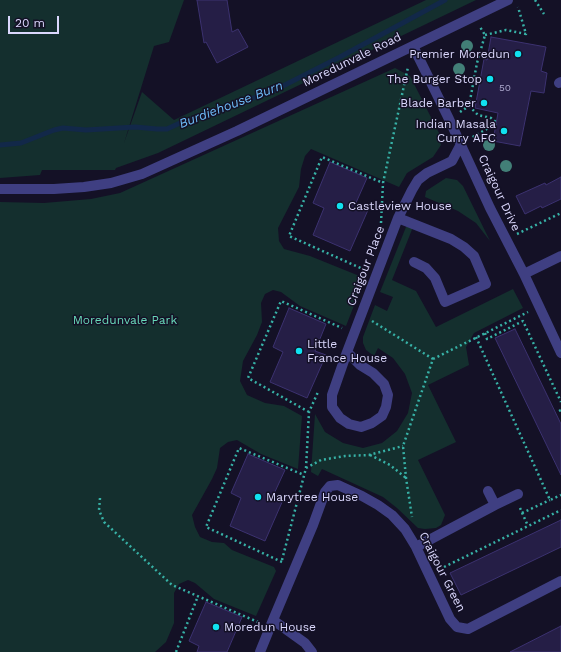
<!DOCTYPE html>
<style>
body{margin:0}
#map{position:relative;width:561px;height:652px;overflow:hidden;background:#141126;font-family:"Work Sans",sans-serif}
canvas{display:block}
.scale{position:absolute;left:8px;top:16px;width:51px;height:18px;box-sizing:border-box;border:2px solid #dbd8fd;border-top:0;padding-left:5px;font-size:12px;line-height:14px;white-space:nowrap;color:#dbd8fd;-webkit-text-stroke:3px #141126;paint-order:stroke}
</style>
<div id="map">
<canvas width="561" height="652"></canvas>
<div class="scale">20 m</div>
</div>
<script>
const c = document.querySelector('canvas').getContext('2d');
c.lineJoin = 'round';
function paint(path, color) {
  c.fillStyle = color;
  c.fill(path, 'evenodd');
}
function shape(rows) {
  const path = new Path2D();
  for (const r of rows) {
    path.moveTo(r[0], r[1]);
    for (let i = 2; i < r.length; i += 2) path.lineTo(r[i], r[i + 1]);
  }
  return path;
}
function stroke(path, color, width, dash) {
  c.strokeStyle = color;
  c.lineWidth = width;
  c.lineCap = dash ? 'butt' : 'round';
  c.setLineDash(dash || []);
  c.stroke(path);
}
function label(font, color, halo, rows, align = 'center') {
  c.font = font + ' "Work Sans",sans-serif';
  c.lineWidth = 3;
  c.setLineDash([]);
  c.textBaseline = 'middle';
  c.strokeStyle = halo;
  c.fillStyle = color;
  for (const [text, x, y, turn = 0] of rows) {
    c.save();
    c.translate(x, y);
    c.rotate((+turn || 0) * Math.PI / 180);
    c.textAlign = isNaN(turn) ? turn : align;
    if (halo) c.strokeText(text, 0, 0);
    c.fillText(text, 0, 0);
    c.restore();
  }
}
paint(shape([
 [0,0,184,0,169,42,154,46,124,143,142,92,174,120,426,0,476,0,158,153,116,168,115,170,42,170,40,175,0,178],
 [395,68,410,76,439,133,441,145,433,157,407,173,399,187,311,149,305,156,301,169,299,187,278,228,279,241,284,249,310,256,357,275,362,280,362,285,346,326,300,306,281,292,273,290,265,294,261,303,262,322,257,335,243,361,240,381,247,395,265,403,284,406,302,416,298,469,261,454,237,440,228,442,220,448,217,468,212,479,192,515,195,527,200,537,212,542,224,543,232,550,274,567,276,571,256,616,214,599,195,583,188,580,179,584,174,593,174,623,166,642,155,652,0,652,0,202,44,203,91,199,120,193],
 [446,178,457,180,463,186,490,241,476,223,458,211,425,197,426,191],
 [406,227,413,227,392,280,416,291,436,327,513,289,523,308,474,333,466,347,469,365,428,385,456,442,418,460,445,515,441,525,436,528,425,529,418,528,397,508,383,497,322,469,318,476,311,472,315,414,325,432,343,443,363,448,382,443,397,431,408,413,412,393,405,374,393,358,378,348,374,356,366,350,363,343,363,337,375,305,387,311,393,297,380,292]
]), '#142f2e');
stroke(shape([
 [0,145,21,143,54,130,63,128,86,130,135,127,157,129,167,129,180,123,271,92,340,57,445,0]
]), '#122849', 5);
const building = shape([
 [197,0,227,0,232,32,238,29,248,47,217,63,206,42,204,43,197,0],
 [491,37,546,47,541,71,547,73,544,93,531,91,520,146,493,141,498,113,475,108,484,59,487,60,491,37],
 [330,162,367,178,355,205,368,210,350,251,313,235,324,208,313,203,330,162],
 [561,177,561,199,542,208,541,206,525,214,516,196,545,183,546,185,561,177],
 [289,308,326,324,315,351,326,355,307,398,270,382,283,352,273,347,289,308],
 [515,329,561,424,561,475,495,338,515,329],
 [248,454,285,470,273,496,283,500,265,541,230,526,241,498,231,493,248,454],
 [561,520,561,547,461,595,450,573,561,520],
 [206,602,242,617,227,652,197,652,199,646,189,641,206,602],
 [561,626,561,652,510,652,561,626]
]);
paint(building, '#251e46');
stroke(building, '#3c3270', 1);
stroke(shape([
 [535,0,544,14],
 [485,35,506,30,526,34,518,7],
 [469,106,478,115,491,118,497,123,471,138],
 [460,112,469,106,477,63,485,35,480,27],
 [381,223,383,183,408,67],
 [517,234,561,213],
 [365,270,289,236,322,157,383,183],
 [372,321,433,359,403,446,406,478,412,517],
 [485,333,487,339,523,321,561,402],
 [476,337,550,500,561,495],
 [433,359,528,312],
 [559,411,561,410],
 [309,412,248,378,281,301,342,328],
 [370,455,390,465,406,478],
 [306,468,321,460,345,456,369,455,403,446],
 [100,498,99,510,104,522,172,585,258,622],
 [520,508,528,526],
 [522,513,550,500],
 [282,560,306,468,309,412,318,392],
 [282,562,206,527,239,448,304,475],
 [444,567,561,510],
 [176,652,198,596]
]), '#37b1a6', 2.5, [2, 3]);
stroke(shape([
 [413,46,449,119,490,208,524,274,561,353],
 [559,83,561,82],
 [0,189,54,189,84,187,111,183,142,174,237,131,508,0],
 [398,218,451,239,464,247,474,256,486,284,445,302,435,278,426,268,414,262],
 [524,274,561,256],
 [347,352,398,218,412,190,418,180,427,173,452,161,461,144],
 [347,352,360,365,373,373,384,384,388,395,386,407,382,416,372,423,361,427,349,424,340,418,332,407,332,395,347,352],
 [488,491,495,505],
 [416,547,495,505,518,494],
 [273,620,313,525,325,492,330,486,338,485,362,496,378,505,392,515,405,529,416,547,450,619,457,627,468,629,561,581],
 [260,652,273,620,305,643,312,652]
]), '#3f3f82', 10);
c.fillStyle = '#427f77';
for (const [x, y] of [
 [467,46],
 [459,69],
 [489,145],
 [506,166]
]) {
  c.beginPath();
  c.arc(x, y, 6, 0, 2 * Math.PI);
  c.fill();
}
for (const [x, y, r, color] of [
 [518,54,4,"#10e1f0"],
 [490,79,4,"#10e1f0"],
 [484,103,4,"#10e1f0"],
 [504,131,4,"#10e1f0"],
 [340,206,4,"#10e1f0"],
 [299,351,4,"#10e1f0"],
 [258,497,4,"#10e1f0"],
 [216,627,4,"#10e1f0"]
]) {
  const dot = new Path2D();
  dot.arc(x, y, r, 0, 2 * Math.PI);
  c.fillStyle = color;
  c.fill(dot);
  stroke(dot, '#141126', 1.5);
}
label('10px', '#aeaacf', null, [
 ["50",505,88]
]);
label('12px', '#dbd8fd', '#141126', [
 ["Premier Moredun",510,54],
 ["The Burger Stop",482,79],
 ["Blade Barber",476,103],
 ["Indian Masala",496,124],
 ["Curry AFC",496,138],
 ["Castleview House",348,206,"left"],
 ["Little",307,344,"left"],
 ["France House",307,358,"left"],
 ["Marytree House",266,497,"left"],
 ["Moredun House",224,627,"left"]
], 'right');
label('12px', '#dbd8fd', '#141126', [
 ["Moredunvale Road",352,60,-26],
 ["Craigour Drive",499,193,65],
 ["Craigour Place",366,266,-69],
 ["Craigour Green",442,572,63]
]);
label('12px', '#68d9b9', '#141126', [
 ["Moredunvale Park",125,320]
]);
label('italic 13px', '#6dbbf6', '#141126', [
 ["Burdiehouse Burn",231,105,-21]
]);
</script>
